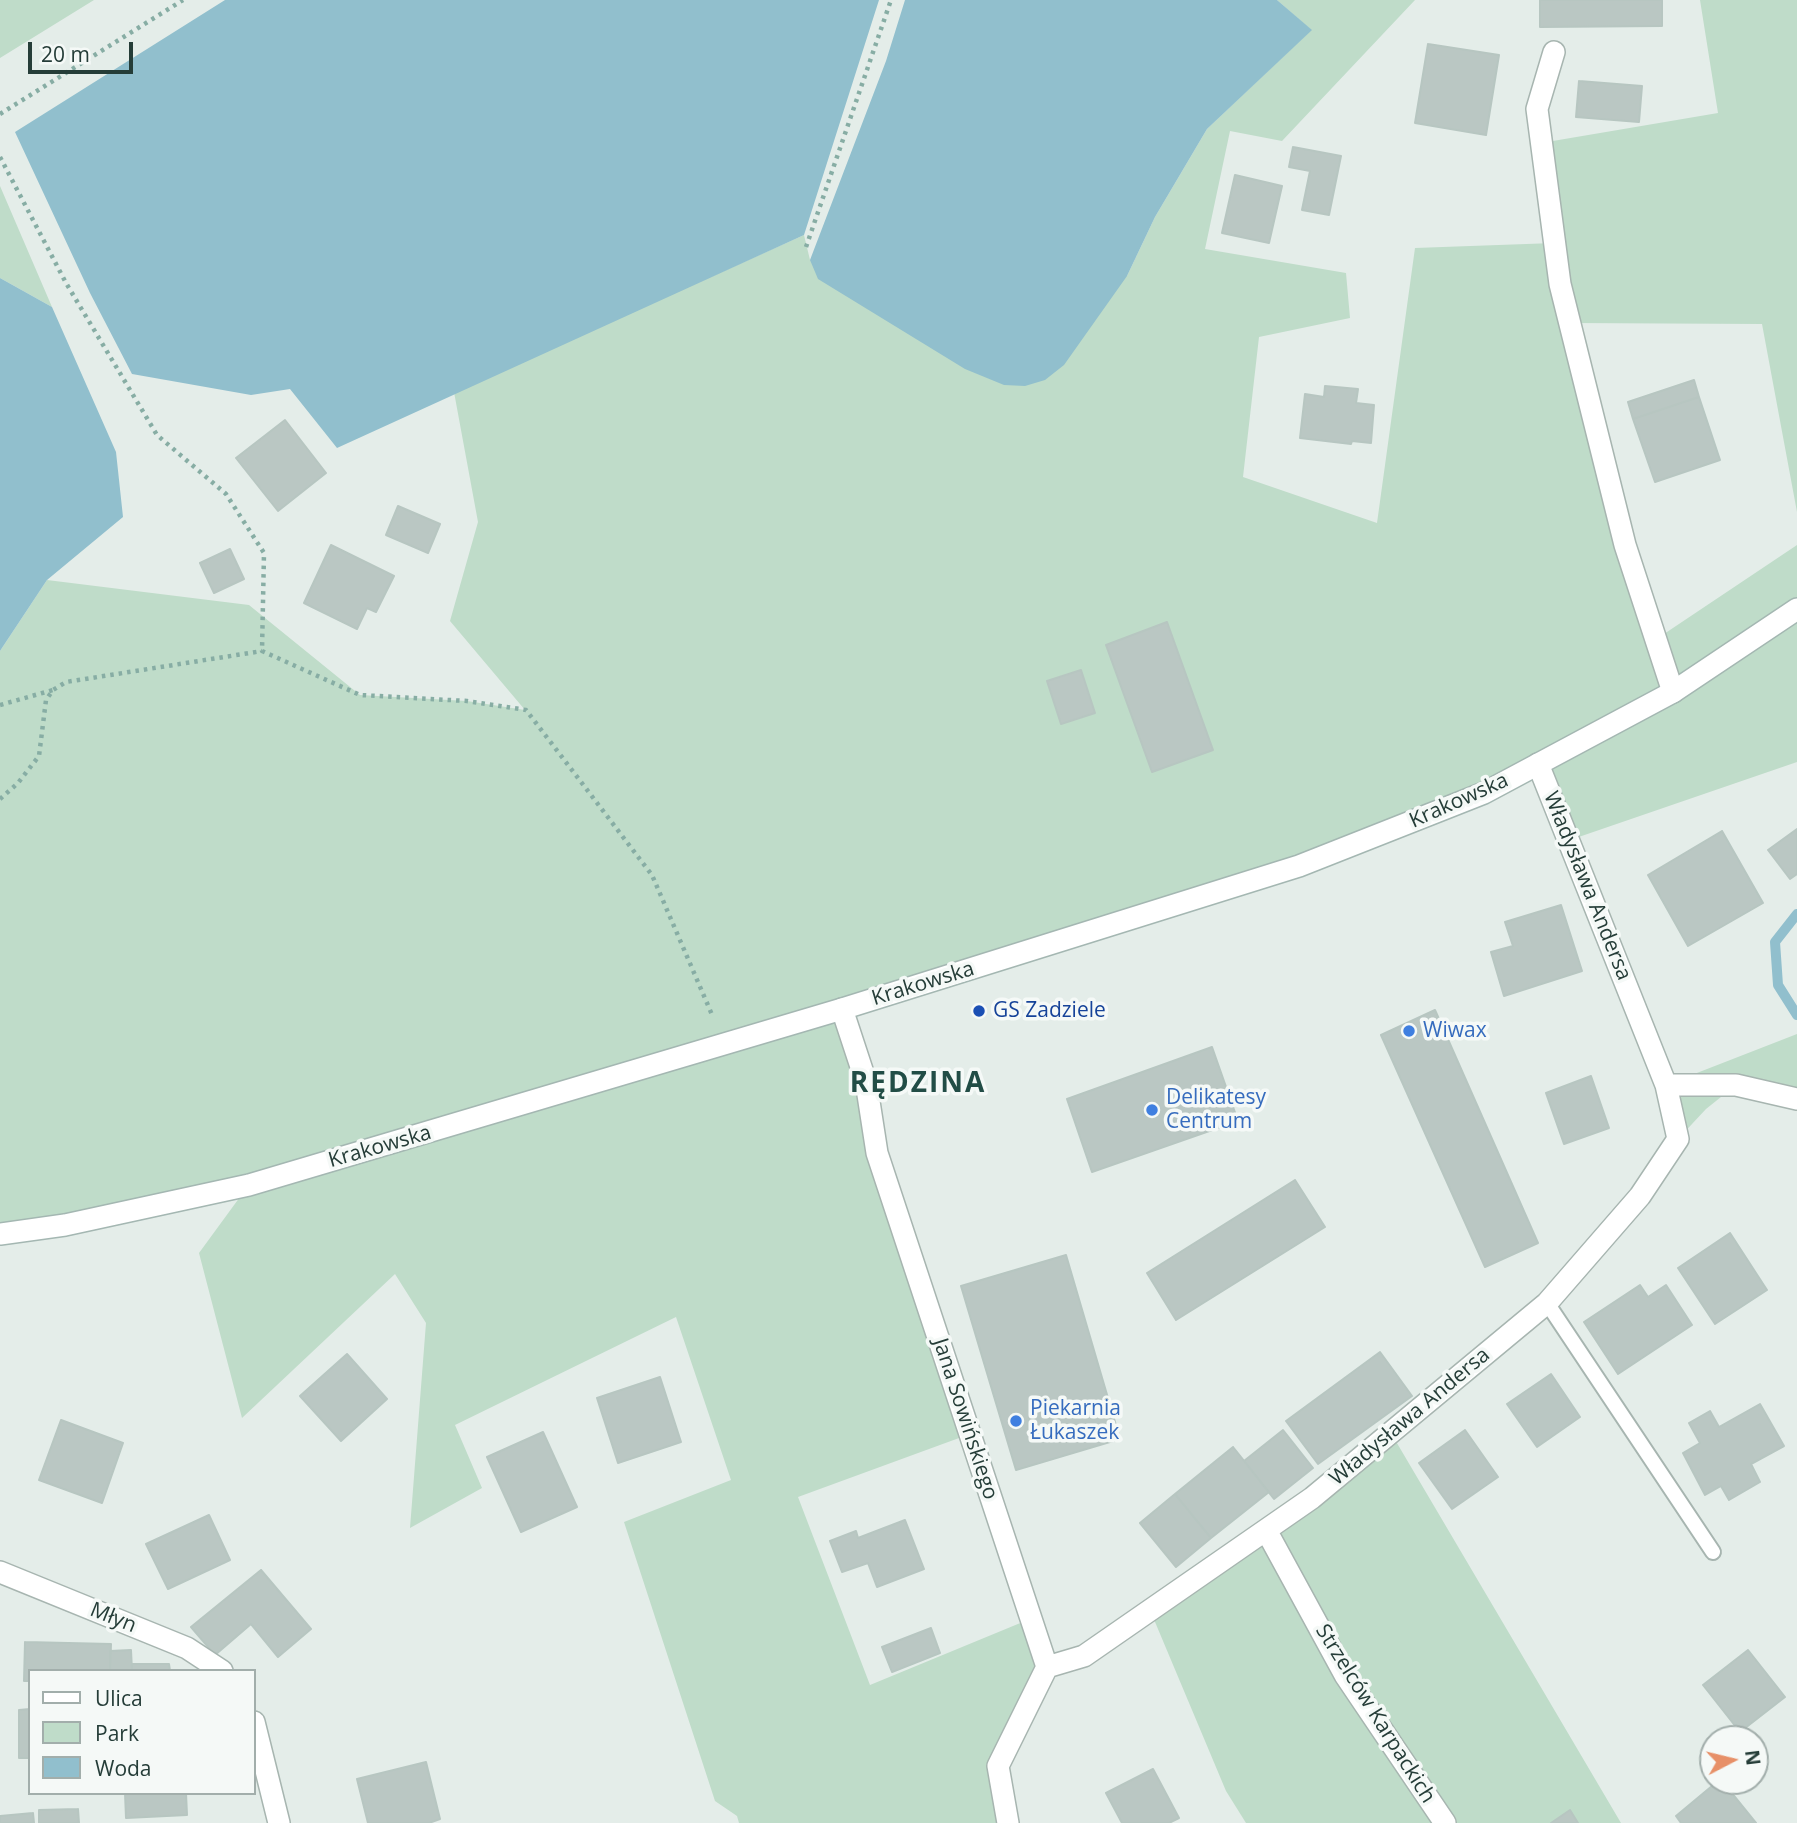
<!DOCTYPE html>
<meta charset="utf-8">
<style>
body{margin:0}
#map{position:relative;width:1797px;height:1823px;overflow:hidden;background:#e4ede9;font-family:"Open Sans",sans-serif}
canvas{display:block}
.legend{position:absolute;left:28px;top:1669px;width:228px;height:126px;box-sizing:border-box;background:#f5f9f7;border:2px solid #a2aeab;margin:0;padding:9px 12px;list-style:none;font-size:21px;color:#253d38}
.legend li{display:flex;align-items:center;gap:14px;height:35px}
.legend b{width:35px;border:2px solid #a2aeab}
.north{position:absolute;left:1699px;top:1725px;width:70px;height:70px;box-sizing:border-box;background:#f5f9f7;border:2px solid #a2aeab;border-radius:50%;rotate:83deg;font-size:19px;font-weight:700;line-height:28px;text-align:center;color:#253d38}
.north::after{content:'';display:block;margin:auto;width:24px;height:32px;background:#e79068;clip-path:polygon(50% 0,100% 100%,50% 72%,0 100%)}
.scale{position:absolute;left:28px;top:42px;width:105px;height:32px;box-sizing:border-box;border:4px solid #253d38;border-top:0;padding-left:9px;font-size:21px;line-height:24px;white-space:nowrap;color:#253d38;-webkit-text-stroke:5px #f5f9f7;paint-order:stroke}
</style>
<div id="map">
<canvas width="1797" height="1823"></canvas>
<ul class="legend">
<li><b style="height:9px;background:#fff"></b>Ulica</li>
<li><b style="height:19px;background:#bfdcc9"></b>Park</li>
<li><b style="height:19px;background:#91bfcd"></b>Woda</li>
</ul>
<div class="north">N</div>
<div class="scale">20 m</div>
</div>
<script>
const c = document.querySelector('canvas').getContext('2d');
c.lineJoin = 'round';
function paint(path, color) {
  c.fillStyle = color;
  c.fill(path, 'evenodd');
}
function shape(rows) {
  const path = new Path2D();
  for (const r of rows) {
    path.moveTo(r[0], r[1]);
    for (let i = 2; i < r.length; i += 2) path.lineTo(r[i], r[i + 1]);
  }
  return path;
}
function stroke(path, color, width, dash) {
  c.strokeStyle = color;
  c.lineWidth = width;
  c.lineCap = dash ? 'butt' : 'round';
  c.setLineDash(dash || []);
  c.stroke(path);
}
function label(font, color, halo, rows, align = 'center') {
  c.font = font + ' "Open Sans",sans-serif';
  c.lineWidth = 7;
  c.setLineDash([]);
  c.textBaseline = 'middle';
  c.strokeStyle = halo;
  c.fillStyle = color;
  for (const [text, x, y, turn = 0] of rows) {
    c.save();
    c.translate(x, y);
    c.rotate((+turn || 0) * Math.PI / 180);
    c.textAlign = isNaN(turn) ? turn : align;
    if (halo) c.strokeText(text, 0, 0);
    c.fillText(text, 0, 0);
    c.restore();
  }
}
paint(shape([
 [0,0,94,0,0,58],
 [1277,0,1415,0,1282,141,1230,131,1205,249,1346,273,1350,318,1259,337,1243,477,1377,523,1415,248,1554,243,1541,143,1718,113,1700,0,1797,0,1797,512,1762,324,1570,323,1625,545,1664,634,1797,545,1797,762,1570,840,1539,765,1484,793,842,1009,970,1434,798,1497,870,1685,1030,1619,1047,1667,998,1766,1008,1823,739,1823,737,1816,715,1801,624,1522,731,1480,676,1317,455,1425,482,1488,410,1528,426,1323,395,1274,242,1418,199,1253,248,1186,0,1234,0,651,47,580,249,605,360,695,467,701,525,710,450,621,478,522,454,392,804,235,810,260,1127,276,1155,217,1207,129,1311,30],
 [0,186,52,307,0,278],
 [1797,1034,1797,1099,1736,1085,1706,1109,1678,1139,1666,1085],
 [1391,1433,1621,1823,1246,1823,1226,1791,1150,1610]
]), '#bfdcc9');
paint(shape([
 [225,0,879,0,804,235,337,448,290,389,251,395,132,374,90,293,15,132],
 [905,0,1277,0,1312,30,1207,129,1155,217,1127,276,1064,365,1045,380,1025,386,1004,385,965,369,818,279,810,260,886,61],
 [0,278,52,307,116,452,123,517,47,580,0,651]
]), '#91bfcd');
stroke(shape([
 [1797,914,1775,942,1778,985,1797,1015]
]), '#91bfcd', 10);
const building = shape([
 [1540,0,1662,0,1662,26,1540,27,1540,0],
 [1428,44,1499,55,1486,135,1415,123,1428,44],
 [1579,81,1642,86,1639,122,1576,117,1579,81],
 [1293,147,1341,156,1329,215,1302,210,1310,171,1289,167,1293,147],
 [1235,175,1282,186,1269,243,1222,233,1235,175],
 [1694,380,1699,397,1633,419,1628,402,1694,380],
 [1325,386,1358,389,1356,403,1374,405,1371,443,1352,441,1351,444,1300,438,1305,394,1324,397,1325,386],
 [1699,397,1720,460,1655,482,1633,419,1699,397],
 [285,420,326,473,278,511,236,458,285,420],
 [398,506,440,524,428,553,386,535,398,506],
 [331,545,394,576,376,612,367,608,357,629,304,603,331,545],
 [230,549,244,579,214,593,200,563,230,549],
 [1167,622,1213,750,1152,772,1106,645,1167,622],
 [1081,670,1095,713,1061,724,1047,681,1081,670],
 [1797,829,1797,874,1790,879,1768,850,1797,829],
 [1722,831,1763,903,1688,946,1648,875,1722,831],
 [1561,905,1582,971,1504,996,1491,952,1513,946,1505,922,1561,905],
 [1435,1010,1538,1243,1485,1267,1381,1035,1435,1010],
 [1212,1047,1238,1121,1092,1172,1067,1099,1212,1047],
 [1591,1076,1609,1128,1564,1144,1546,1093,1591,1076],
 [1295,1180,1325,1227,1176,1320,1147,1273,1295,1180],
 [1730,1233,1767,1290,1715,1324,1678,1268,1730,1233],
 [1066,1255,1120,1439,1016,1470,961,1286,1066,1255],
 [1640,1285,1648,1297,1666,1285,1692,1325,1618,1374,1584,1322,1640,1285],
 [1380,1352,1412,1396,1318,1464,1286,1421,1380,1352],
 [347,1354,387,1399,341,1441,300,1396,347,1354],
 [1551,1374,1580,1417,1537,1447,1507,1404,1551,1374],
 [660,1377,681,1442,618,1463,597,1398,660,1377],
 [1760,1404,1784,1446,1751,1464,1760,1482,1729,1500,1721,1486,1705,1495,1683,1453,1700,1443,1689,1423,1710,1411,1719,1427,1760,1404],
 [61,1420,123,1443,102,1503,39,1480,61,1420],
 [1283,1430,1313,1468,1274,1499,1244,1461,1283,1430],
 [1465,1430,1498,1477,1452,1509,1419,1463,1465,1430],
 [543,1432,577,1507,521,1532,487,1457,543,1432],
 [1233,1447,1269,1492,1211,1538,1175,1494,1233,1447],
 [1175,1494,1211,1538,1176,1567,1140,1523,1175,1494],
 [209,1515,230,1560,168,1589,146,1544,209,1515],
 [905,1520,924,1569,877,1587,868,1563,842,1572,830,1541,856,1531,858,1538,905,1520],
 [261,1570,311,1629,278,1657,251,1624,215,1655,191,1627,261,1570],
 [931,1628,940,1653,892,1672,882,1647,931,1628],
 [25,1642,111,1644,110,1671,30,1671,30,1681,24,1681,25,1642],
 [131,1650,132,1671,110,1671,110,1651,131,1650],
 [1748,1650,1785,1697,1740,1732,1703,1685,1748,1650],
 [132,1664,169,1664,170,1671,132,1671,132,1664],
 [30,1709,30,1758,19,1758,19,1710,30,1709],
 [426,1762,440,1819,429,1823,368,1823,357,1779,426,1762],
 [1153,1769,1179,1818,1169,1823,1122,1823,1106,1793,1153,1769],
 [1718,1781,1722,1781,1756,1823,1681,1823,1676,1816,1718,1781],
 [125,1793,186,1793,187,1815,126,1818,125,1793],
 [78,1809,79,1823,39,1823,39,1810,78,1809],
 [1570,1810,1578,1823,1551,1823,1570,1810],
 [33,1813,34,1823,0,1823,0,1816,33,1813]
]);
paint(building, '#bac7c3');
stroke(building, '#b7c6c1', 2);
const service = shape([
 [1547,1303,1713,1552]
]);
const minor = shape([
 [1554,52,1537,109,1560,284,1625,545,1673,692],
 [842,1009,866,1082,877,1153,1047,1667,998,1766,1008,1823],
 [1666,1085,1736,1085,1797,1099],
 [1266,1530,1345,1675,1445,1823],
 [0,1572,187,1648,222,1671],
 [1047,1667,1084,1656,1312,1498,1547,1303,1640,1196,1678,1139,1666,1085,1538,764],
 [254,1722,279,1823]
]);
const secondary = shape([
 [0,1234,65,1225,249,1185,842,1009,1299,866,1484,793,1673,692,1797,609]
]);
stroke(service, '#a7b5b0', 18);
stroke(minor, '#a7b5b0', 24);
stroke(secondary, '#a4b7b2', 24);
stroke(shape([
 [0,114,183,0],
 [0,157,66,283,157,435,226,494,264,553,262,651,360,695,467,701,526,710,652,875,713,1017],
 [806,247,891,0],
 [0,705,53,690],
 [0,799,18,783,39,756,46,700,53,690,66,682,262,651]
]), '#87ada4', 4.5, [3.5, 5]);
stroke(service, '#fff', 14);
stroke(minor, '#fff', 21);
stroke(secondary, '#fff', 21);
for (const [x, y, r, color] of [
 [979,1011,7,"#1a4fb4"],
 [1409,1031,7,"#3f7fe0"],
 [1152,1110,7,"#3f7fe0"],
 [1016,1421,7,"#3f7fe0"]
]) {
  const dot = new Path2D();
  dot.arc(x, y, r, 0, 2 * Math.PI);
  c.fillStyle = color;
  c.fill(dot);
  stroke(dot, '#f5f9f7', 2.5);
}
label('21px', '#253d38', '#f5f9f7', [
 ["Krakowska",1459,801,-24],
 ["Władysława Andersa",1587,886,68],
 ["Krakowska",923,984,-17],
 ["Krakowska",380,1147,-16],
 ["Władysława Andersa",1410,1417,-40],
 ["Jana Sowińskiego",965,1419,72],
 ["Młyn",113,1618,22],
 ["Strzelców Karpackich",1375,1714,58]
]);
label('21px', '#164399', '#f5f9f7', [
 ["GS Zadziele",993,1011]
], 'left');
label('21px', '#366cbe', '#f5f9f7', [
 ["Wiwax",1423,1031],
 ["Delikatesy",1166,1098],
 ["Centrum",1166,1122],
 ["Piekarnia",1030,1409],
 ["Łukaszek",1030,1433]
], 'left');
c.letterSpacing = '2px';
label('bold 28px', '#224d46', '#f5f9f7', [
 ["RĘDZINA",918,1084]
]);
c.letterSpacing = '0px';
</script>
